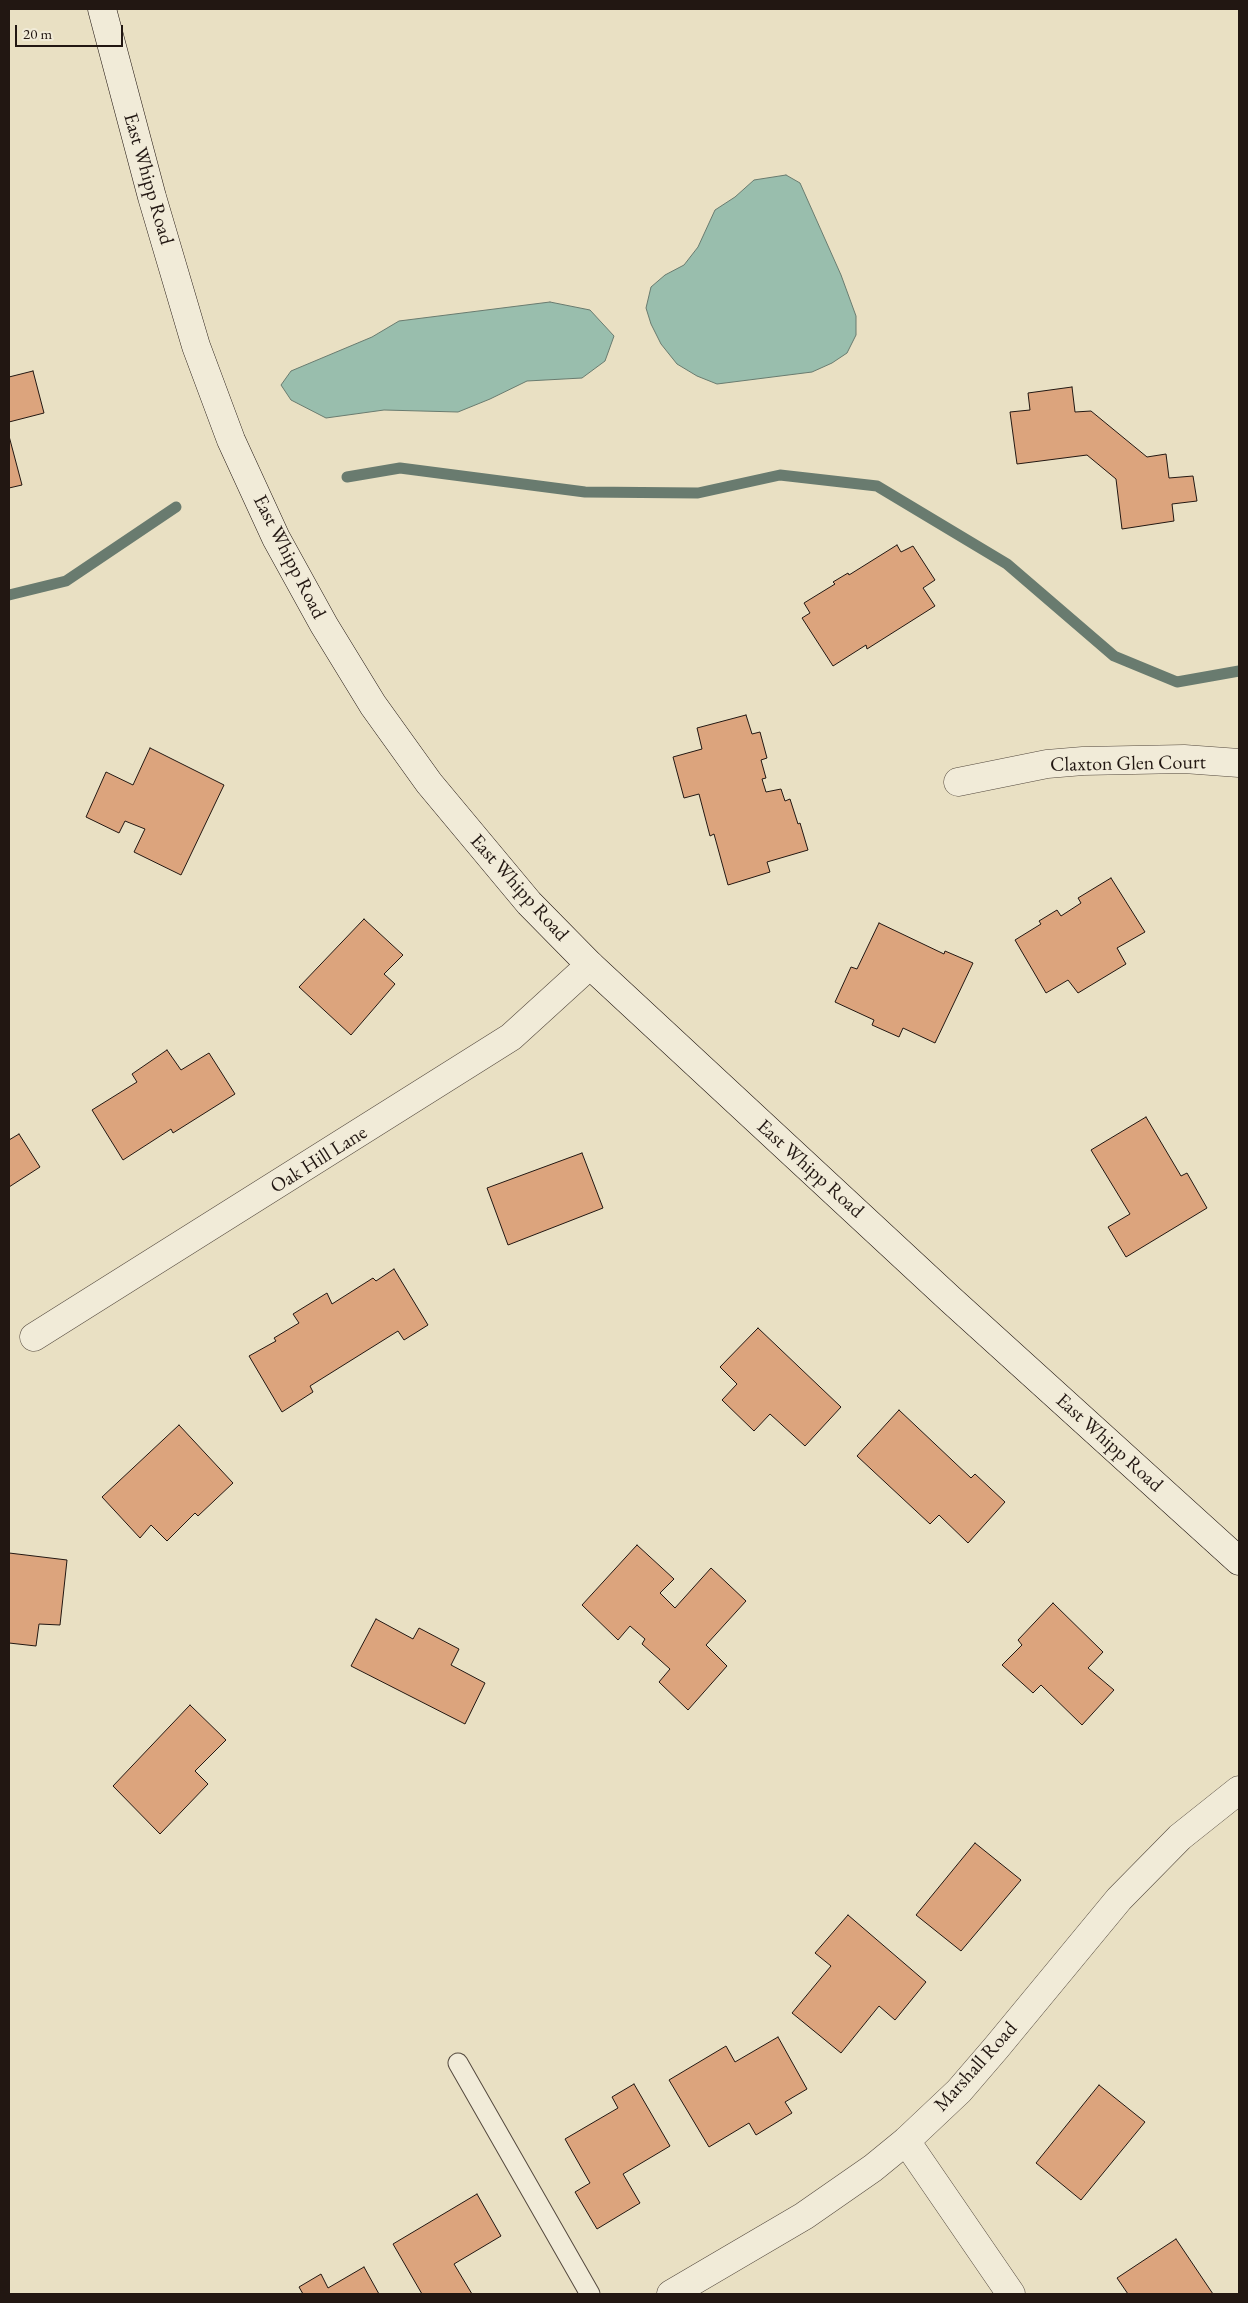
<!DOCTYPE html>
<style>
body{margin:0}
#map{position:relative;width:1248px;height:2303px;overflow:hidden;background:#e9e0c3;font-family:"EB Garamond",serif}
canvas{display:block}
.frame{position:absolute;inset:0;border:10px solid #221712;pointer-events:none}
.scale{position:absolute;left:15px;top:25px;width:108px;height:22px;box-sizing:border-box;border:2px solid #221712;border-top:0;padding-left:6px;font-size:15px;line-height:18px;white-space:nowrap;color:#221712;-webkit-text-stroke:4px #f1ebd8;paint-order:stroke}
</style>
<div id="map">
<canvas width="1248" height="2303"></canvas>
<div class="frame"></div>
<div class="scale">20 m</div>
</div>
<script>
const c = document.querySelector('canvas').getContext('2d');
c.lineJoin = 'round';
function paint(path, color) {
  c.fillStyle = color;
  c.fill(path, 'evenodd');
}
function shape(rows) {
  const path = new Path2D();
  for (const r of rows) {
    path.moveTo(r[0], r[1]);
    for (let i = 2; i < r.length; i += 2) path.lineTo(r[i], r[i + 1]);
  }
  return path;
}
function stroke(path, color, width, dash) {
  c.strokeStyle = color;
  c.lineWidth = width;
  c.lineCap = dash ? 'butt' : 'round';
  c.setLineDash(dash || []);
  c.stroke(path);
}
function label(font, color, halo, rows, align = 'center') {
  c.font = font + ' "EB Garamond",serif';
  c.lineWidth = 4;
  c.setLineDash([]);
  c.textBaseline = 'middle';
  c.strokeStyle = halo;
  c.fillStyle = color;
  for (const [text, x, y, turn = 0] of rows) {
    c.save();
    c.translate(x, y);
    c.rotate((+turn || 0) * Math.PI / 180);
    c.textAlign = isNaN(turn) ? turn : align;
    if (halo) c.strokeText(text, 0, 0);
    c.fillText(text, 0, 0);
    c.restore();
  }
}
const water = shape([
 [786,175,800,183,841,275,856,316,856,335,847,353,832,363,812,372,717,384,697,376,677,364,661,344,651,324,646,308,651,287,665,275,684,265,698,247,715,210,735,197,754,180,786,175],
 [550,302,590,310,614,336,605,361,582,378,527,381,490,399,458,412,384,410,326,418,291,400,281,385,291,371,372,337,399,321,550,302]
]);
paint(water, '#99bead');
stroke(water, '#697b6f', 1);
stroke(shape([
 [347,477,400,468,585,492,698,493,780,475,877,486,1007,564,1114,656,1177,682,1239,671],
 [9,595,66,581,176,507]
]), '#697b6f', 11);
const building = shape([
 [33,371,44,413,9,422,9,377,33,371],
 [1072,387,1075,412,1091,411,1147,457,1166,454,1169,478,1193,476,1197,501,1172,504,1174,521,1122,529,1116,479,1087,455,1017,464,1010,412,1030,410,1028,393,1072,387],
 [9,436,22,485,9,488,9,436],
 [897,545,901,552,913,546,935,580,923,588,935,606,867,649,866,645,833,666,802,618,810,613,804,603,835,584,833,582,848,573,849,575,897,545],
 [746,715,752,734,760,732,767,758,761,760,766,778,762,779,766,792,781,789,785,801,790,799,798,824,800,823,808,850,767,862,770,872,728,885,714,834,710,836,699,794,684,798,673,757,702,749,697,728,746,715],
 [150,748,224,785,181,875,134,852,145,829,125,821,119,833,86,817,106,772,133,785,150,748],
 [1111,878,1145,932,1117,948,1126,964,1078,993,1068,980,1046,993,1015,940,1041,924,1039,921,1057,910,1061,916,1081,903,1078,898,1111,878],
 [364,919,403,955,384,974,395,984,351,1035,299,987,364,919],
 [879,923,944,954,945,951,973,963,935,1043,903,1028,899,1037,872,1025,874,1020,835,1002,851,967,857,969,879,923],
 [167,1050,181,1070,209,1053,235,1094,173,1133,171,1129,123,1160,92,1110,137,1082,132,1074,167,1050],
 [1146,1117,1181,1176,1187,1173,1207,1208,1126,1257,1108,1227,1130,1214,1091,1150,1146,1117],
 [19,1134,40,1167,9,1187,9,1140,19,1134],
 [582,1153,603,1208,508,1245,487,1188,582,1153],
 [394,1269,428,1325,404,1340,398,1331,310,1386,313,1392,282,1412,249,1356,276,1341,274,1338,299,1323,293,1314,327,1293,332,1304,373,1278,376,1281,394,1269],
 [758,1328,841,1407,805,1446,770,1414,754,1431,722,1400,737,1384,720,1367,758,1328],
 [899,1410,971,1478,975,1474,1005,1502,968,1543,939,1515,930,1524,857,1456,899,1410],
 [179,1425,233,1483,198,1516,195,1513,167,1541,151,1525,140,1538,102,1497,179,1425],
 [637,1545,674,1579,660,1593,675,1608,711,1568,746,1601,706,1645,727,1666,688,1710,659,1682,670,1669,642,1644,645,1639,630,1626,618,1640,582,1605,637,1545],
 [9,1553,67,1560,60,1625,39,1624,36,1646,9,1643,9,1553],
 [1053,1603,1103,1652,1088,1668,1114,1690,1082,1725,1041,1685,1033,1693,1002,1665,1022,1645,1018,1640,1053,1603],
 [376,1619,413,1639,419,1628,459,1649,451,1665,485,1683,465,1724,351,1666,376,1619],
 [190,1705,226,1740,195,1771,208,1784,160,1834,113,1786,190,1705],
 [975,1843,1021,1880,961,1951,916,1915,975,1843],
 [848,1915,926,1982,895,2020,879,2006,841,2053,792,2013,831,1966,815,1953,848,1915],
 [778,2037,807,2089,785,2102,792,2113,756,2135,749,2123,709,2147,669,2080,726,2046,735,2062,778,2037],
 [634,2084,670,2146,623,2174,640,2203,597,2229,575,2192,590,2183,565,2139,618,2108,612,2097,634,2084],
 [1099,2085,1145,2122,1081,2200,1036,2163,1099,2085],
 [477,2194,501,2236,454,2264,472,2294,422,2294,393,2244,477,2194],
 [1176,2239,1213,2294,1128,2294,1117,2278,1176,2239],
 [364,2267,379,2294,303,2294,299,2287,321,2274,328,2288,364,2267]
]);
paint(building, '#dca47d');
stroke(building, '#221712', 1);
const service = shape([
 [458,2063,590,2294]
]);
const minor = shape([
 [958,782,1047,764,1083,761,1184,759,1239,763],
 [34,1337,511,1037,590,965],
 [906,2141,1011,2294],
 [671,2294,804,2216,873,2168,906,2141,959,2091,996,2048,1119,1899,1180,1837,1239,1790]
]);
const secondary = shape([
 [102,9,152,197,196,346,231,440,276,538,324,625,373,705,429,783,529,903,590,965,950,1299,1239,1561]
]);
stroke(service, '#54493e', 21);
stroke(minor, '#54493e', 29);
stroke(secondary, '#221712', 29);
stroke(service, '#f1ebd8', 19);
stroke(minor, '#f1ebd8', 28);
stroke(secondary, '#f1ebd8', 28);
label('20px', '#221712', '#f1ebd8', [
 ["East Whipp Road",148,179,74],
 ["East Whipp Road",289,557,63],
 ["Claxton Glen Court",1128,764,-1],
 ["East Whipp Road",519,888,48],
 ["Oak Hill Lane",319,1160,-32],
 ["East Whipp Road",810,1169,42],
 ["East Whipp Road",1109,1443,42],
 ["Marshall Road",976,2067,-48]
]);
</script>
